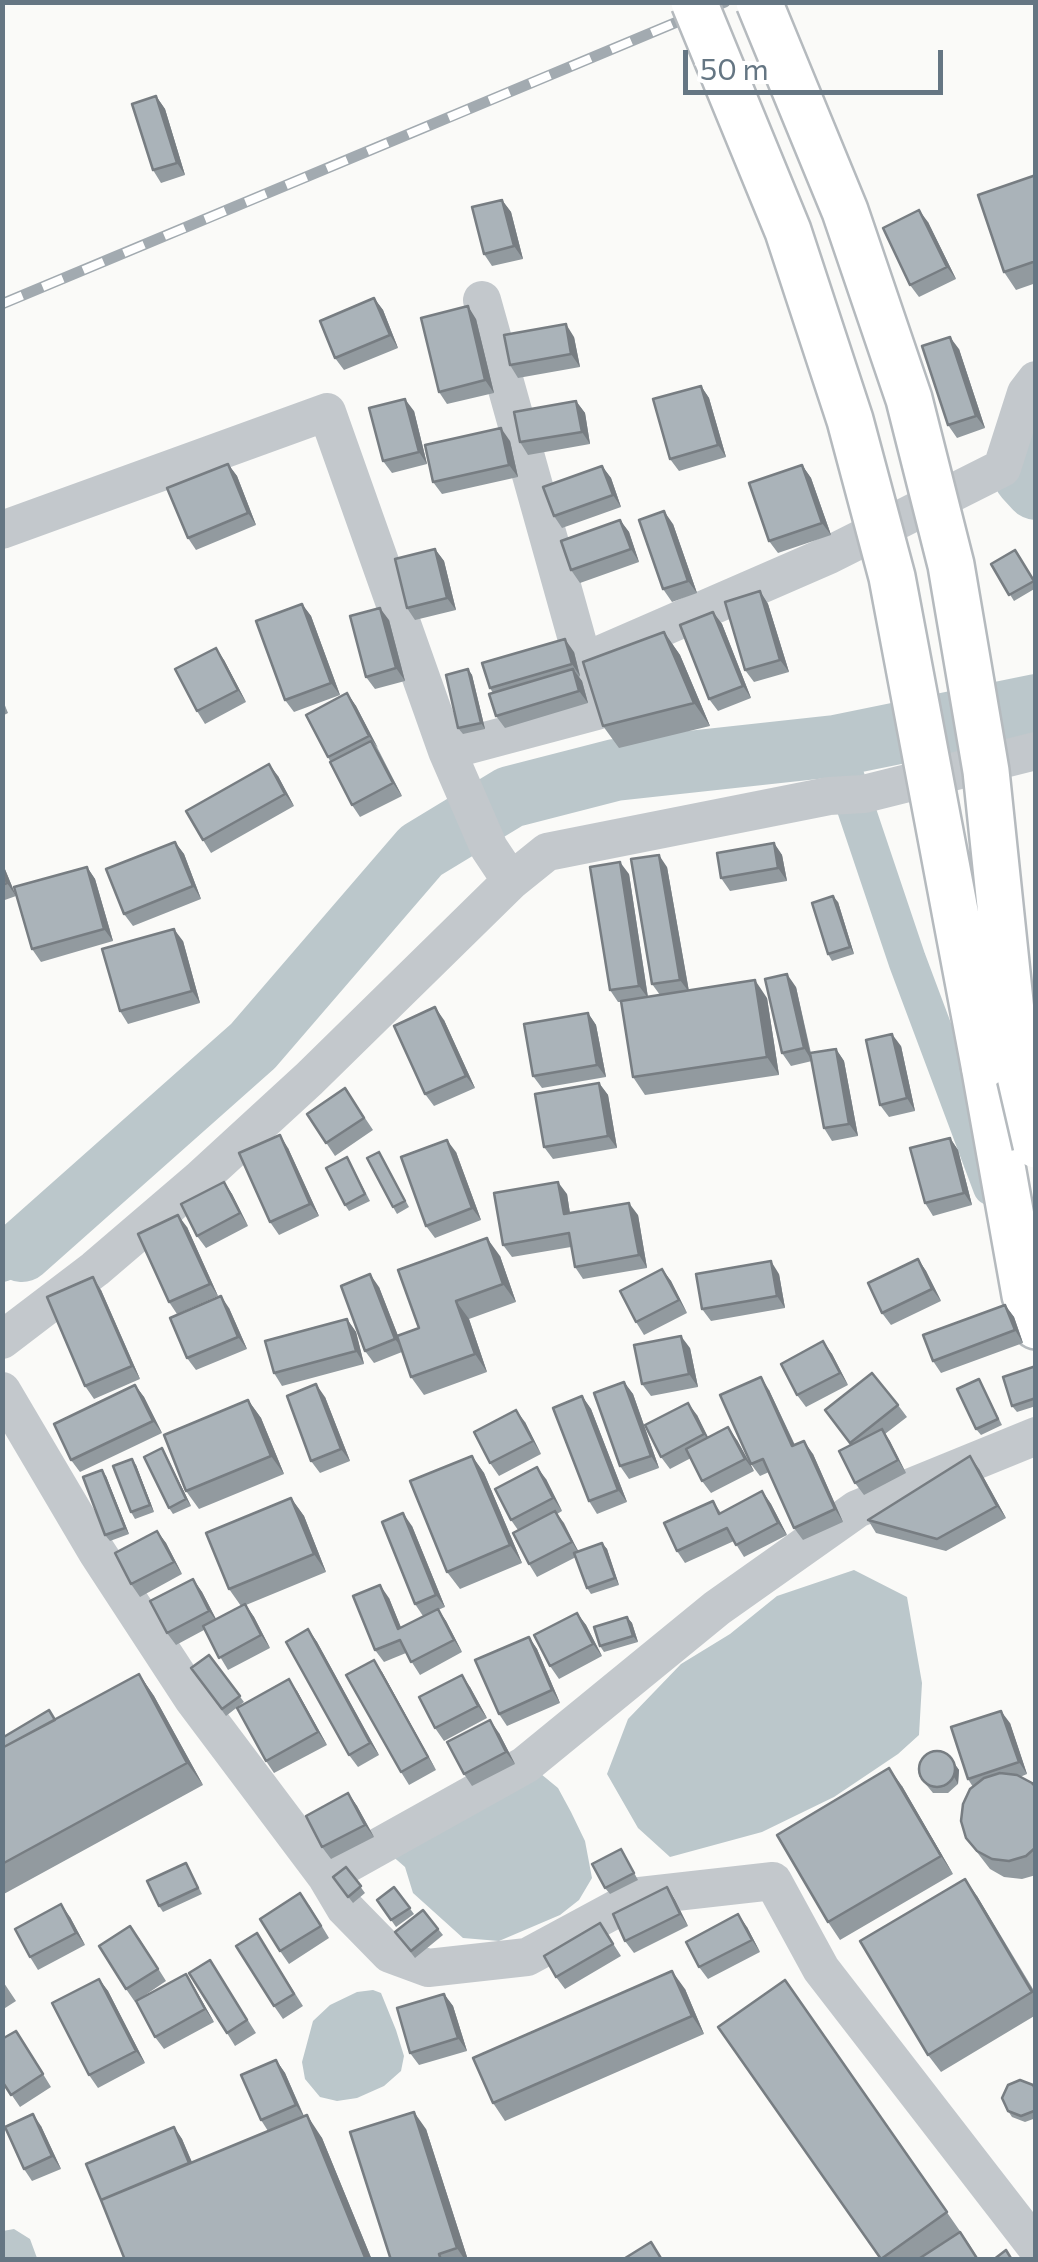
<!DOCTYPE html>
<style>
body{margin:0}
#map{position:relative;width:1038px;height:2262px;overflow:hidden;background:#fafaf8;font-family:Commissioner,sans-serif}
canvas{display:block}
.frame{position:absolute;inset:0;border:5px solid #657683;pointer-events:none}
.scale{position:absolute;left:683px;top:50px;width:260px;height:45px;box-sizing:border-box;border:5px solid #657683;border-top:0;padding-left:12px;font-size:30px;line-height:35px;white-space:nowrap;color:#657683;-webkit-text-stroke:8px #fff;paint-order:stroke}
</style>
<div id="map">
<canvas width="1038" height="2262"></canvas>
<div class="frame"></div>
<div class="scale">50 m</div>
</div>
<script>
const c = document.querySelector('canvas').getContext('2d');
c.lineJoin = 'round';
function paint(path, color) {
  c.fillStyle = color;
  c.fill(path, 'evenodd');
}
function shape(rows) {
  const path = new Path2D();
  for (const r of rows) {
    if (r.length === 3) {
      path.moveTo(r[0] + r[2], r[1]);
      path.arc(r[0], r[1], r[2], 0, 2 * Math.PI);
      continue;
    }
    path.moveTo(r[0], r[1]);
    for (let i = 2; i < r.length; i += 2) path.lineTo(r[i], r[i + 1]);
  }
  return path;
}
function stroke(path, color, width, dash) {
  c.strokeStyle = color;
  c.lineWidth = width;
  c.lineCap = dash ? 'butt' : 'round';
  c.setLineDash(dash || []);
  c.stroke(path);
}
paint(shape([
 [854,1570,907,1597,922,1683,919,1735,898,1754,834,1797,762,1832,670,1857,638,1828,607,1774,628,1719,681,1664,730,1634,777,1596],
 [541,1774,558,1788,571,1812,585,1841,592,1878,579,1900,560,1915,499,1941,463,1938,413,1893,405,1867,390,1854],
 [373,1990,381,1993,396,2030,404,2056,401,2071,384,2086,357,2098,337,2101,320,2097,305,2079,302,2062,313,2021,330,2005,357,1992],
 [14,2229,30,2239,37,2258,52,2259,3,2259,3,2231]
]), '#bbc7cb');
stroke(shape([
 [835,746,907,960,992,1187],
 [2,1263,22,1251]
]), '#bbc7cb', 38);
stroke(shape([
 [1036,428,1025,477,1036,489],
 [22,1251,253,1046,421,851,510,797,615,770,835,746,1036,705]
]), '#bbc7cb', 62);
const major = shape([
 [984,1065,1025,1295,1036,1326]
]);
stroke(major, '#b5babe', 50);
stroke(shape([
 [2,530,327,412,447,751,489,848,511,881,309,1079,199,1180,95,1269,2,1340],
 [583,662,829,555,1002,468,1026,393,1036,380],
 [447,751,597,711,482,300],
 [511,881,547,852,829,796,864,794,1036,751],
 [2,1391,97,1552,193,1699,326,1876,345,1908,390,1954,428,1968,527,1957,640,1896,773,1881,821,1969,1036,2247],
 [326,1876,525,1765,717,1608,857,1509,1036,1436]
]), '#c3c8cc', 38);
stroke(major, '#fff', 45);
const rail = shape([
 [2,304,725,2]
]);
stroke(rail, '#a2aab0', 11);
stroke(rail, '#fff', 8, [22]);
const majorBridge = shape([
 [694,2,788,231,850,420,892,577,984,1065],
 [759,2,845,211,909,399,951,565,986,771,1016,1059,1036,1145]
]);
stroke(majorBridge, '#b5babe', 50, []);
stroke(majorBridge, '#fff', 45);
paint(shape([
 [156,96,165,109,185,175,161,183,153,170],
 [1036,175,1036,283,1016,290,1004,272],
 [502,200,511,212,523,259,492,266,484,254],
 [928,222,956,279,919,297,910,285],
 [374,298,383,310,398,348,344,370,335,358],
 [476,319,494,393,447,404,439,392],
 [574,337,580,367,518,378,510,365],
 [959,349,985,428,957,438,948,425],
 [701,386,709,398,726,457,679,471,670,459],
 [576,401,585,413,590,444,528,455,520,442],
 [414,411,427,464,392,473,383,461],
 [510,441,518,477,442,494,433,482],
 [228,464,237,476,256,525,196,550,188,538],
 [802,465,811,478,831,535,778,553,769,541],
 [602,466,611,478,621,507,562,528,554,516],
 [620,520,629,532,639,562,580,583,571,570],
 [673,524,697,593,672,602,663,589],
 [435,549,444,561,456,610,415,620,407,608],
 [1015,550,1036,583,1036,588,1014,601,991,564],
 [760,591,768,604,789,672,754,682,745,670],
 [302,604,311,616,340,695,294,712,285,700],
 [713,612,722,624,751,698,718,711,709,699],
 [389,620,405,681,375,689,366,677],
 [664,632,680,655,710,726,619,748,603,726],
 [574,652,580,676,579,677,582,681,588,703,505,728,496,716,493,693,490,688],
 [224,660,246,702,205,724,197,711],
 [468,669,472,675,485,729,463,734,458,728],
 [347,693,356,706,402,796,360,817,352,805,328,757],
 [2,698,8,713,2,716],
 [278,776,294,806,211,853,203,840],
 [175,842,184,854,201,899,133,926,124,914],
 [774,843,782,855,787,881,730,891,721,878],
 [2,862,16,896,2,901],
 [87,867,95,879,113,941,41,962,32,949],
 [667,867,689,991,767,998,779,1075,645,1095,633,1077,621,1002,618,1002,610,990,629,874,648,997,660,995,652,984],
 [838,902,854,954,832,961,828,954],
 [183,941,200,1003,128,1024,120,1011],
 [796,987,811,1053,836,1049,844,1061,858,1136,832,1141,824,1128,812,1061,791,1066,782,1053],
 [588,1013,596,1025,606,1077,542,1088,533,1076],
 [444,1020,475,1088,434,1106,425,1094],
 [901,1046,915,1111,889,1117,880,1105],
 [599,1083,608,1095,617,1148,553,1159,544,1147],
 [345,1088,373,1130,335,1156,307,1114],
 [950,1138,958,1150,972,1205,933,1216,925,1203],
 [288,1148,319,1216,279,1235,270,1222],
 [379,1152,409,1207,397,1214,393,1207],
 [456,1152,481,1220,435,1238,426,1226],
 [347,1157,370,1201,349,1211,345,1205],
 [224,1182,232,1194,248,1226,206,1248,197,1236],
 [567,1194,570,1213,638,1215,647,1268,583,1279,575,1267,571,1247,512,1257,503,1245],
 [187,1227,218,1296,177,1314,169,1302],
 [500,1256,516,1302,469,1319,487,1372,424,1395,411,1377,402,1352,374,1363,365,1351,379,1287,398,1336,419,1328],
 [918,1259,926,1271,941,1301,891,1325,882,1313],
 [662,1269,671,1281,687,1313,644,1335,636,1322],
 [779,1274,785,1308,711,1321,702,1309],
 [101,1290,140,1379,94,1399,85,1386],
 [1005,1305,1014,1317,1023,1343,941,1373,933,1361],
 [229,1308,247,1349,196,1370,187,1358],
 [347,1319,356,1332,364,1364,282,1386,274,1373],
 [823,1341,832,1354,848,1385,806,1407,797,1395],
 [690,1348,698,1387,651,1396,642,1384],
 [1036,1366,1036,1406,1017,1412,1012,1406],
 [979,1379,1002,1425,981,1435,976,1429],
 [624,1382,633,1394,659,1468,629,1479,620,1466],
 [135,1385,144,1397,162,1433,80,1472,71,1460],
 [769,1390,795,1445,813,1454,843,1522,803,1540,794,1528,769,1472,760,1476,751,1464],
 [582,1396,591,1409,627,1502,597,1514,589,1501],
 [325,1397,350,1461,320,1473,311,1461],
 [248,1400,261,1418,284,1474,199,1509,186,1491],
 [898,1405,907,1417,885,1434,906,1473,864,1495,855,1483,851,1445,825,1410],
 [697,1415,708,1438,737,1440,754,1471,711,1493,702,1481,691,1458,670,1469,661,1457],
 [525,1422,541,1454,499,1476,490,1463],
 [166,1455,191,1506,173,1514,169,1508],
 [472,1456,484,1473,522,1563,460,1589,447,1572],
 [136,1465,154,1512,135,1519,131,1512],
 [979,1469,1006,1518,946,1551,876,1533,868,1520],
 [106,1476,129,1534,110,1541,105,1535],
 [546,1479,562,1511,557,1514,579,1552,602,1543,607,1549,619,1585,591,1594,587,1588,576,1557,537,1577,529,1564,518,1530,511,1520],
 [762,1491,771,1504,787,1535,744,1557,734,1541,685,1563,677,1551,713,1501,721,1513],
 [291,1498,304,1516,326,1572,246,1605,254,1617,270,1648,228,1670,204,1630,176,1645,167,1633,193,1579,202,1592,216,1619,241,1606,229,1589],
 [412,1526,445,1607,438,1610,446,1621,462,1652,420,1675,406,1653,384,1662,375,1650,389,1598,401,1628,423,1616,415,1604],
 [157,1531,166,1543,182,1574,140,1597,131,1584],
 [577,1613,586,1625,602,1656,559,1679,550,1666],
 [627,1617,632,1623,638,1642,604,1652,600,1646],
 [308,1629,317,1642,379,1755,358,1767,349,1755],
 [529,1637,537,1649,560,1703,507,1726,499,1714],
 [209,1655,244,1702,226,1716,191,1668],
 [382,1672,436,1770,409,1785,401,1772],
 [139,1674,154,1696,203,1785,2,1895,2,1738,55,1719],
 [470,1687,487,1718,444,1741,435,1728],
 [297,1691,327,1745,274,1773,266,1761],
 [1010,1723,1027,1774,1020,1777,1036,1787,1036,1875,1022,1879,1004,1877,990,1869,966,1838,973,1787,968,1779],
 [499,1733,515,1764,472,1786,464,1774],
 [954,1763,959,1770,958,1784,948,1793,933,1793,919,1776],
 [902,1786,953,1874,840,1940,828,1922],
 [348,1793,357,1806,374,1837,331,1859,322,1847],
 [625,1856,638,1880,610,1894,605,1888],
 [186,1863,202,1894,163,1912,159,1906],
 [346,1867,365,1893,353,1903,333,1877],
 [394,1887,414,1914,396,1927,377,1900],
 [667,1887,675,1900,688,1926,634,1953,625,1941],
 [977,1896,1036,1994,1036,2015,941,2072,928,2055],
 [309,1905,329,1938,289,1964,280,1951],
 [423,1910,443,1935,415,1958,395,1932],
 [70,1917,85,1945,38,1970,30,1957],
 [600,1923,621,1956,565,1989,556,1977],
 [747,1927,760,1952,708,1979,699,1967],
 [139,1938,166,1981,135,2002,126,1989],
 [265,1946,303,2006,283,2019,274,2006],
 [210,1960,256,2033,235,2046,227,2033],
 [99,1979,108,1991,145,2063,98,2088,89,2075],
 [2,1980,16,2001,2,2010],
 [785,1980,969,2244,979,2260,881,2260,718,2027],
 [194,1987,214,2022,164,2049,155,2037],
 [685,1989,704,2034,505,2121,493,2103],
 [444,1994,453,2006,467,2051,419,2065,410,2053],
 [24,2043,51,2087,20,2107,2,2081],
 [276,2060,285,2073,304,2116,322,2138,372,2260,125,2260,174,2127,182,2139,192,2162,268,2131,261,2120],
 [1036,2089,1036,2118,1025,2122,1012,2117,1008,2111],
 [41,2126,61,2169,32,2181,24,2169],
 [426,2129,468,2260,391,2260]
]), '#929a9f');
paint(shape([
 [156,96,165,109,185,175,177,163],
 [502,200,511,212,523,259,514,246],
 [919,210,928,222,956,279,947,267],
 [374,298,383,310,398,348,390,335],
 [468,306,476,319,494,393,485,380],
 [566,324,574,337,580,367,571,354],
 [950,337,959,349,985,428,976,416],
 [701,386,709,398,726,457,718,445],
 [405,399,414,411,427,464,419,452],
 [576,401,585,413,590,444,582,432],
 [501,428,510,441,518,477,509,465],
 [228,464,237,476,256,525,248,513],
 [802,465,811,478,831,535,822,523],
 [602,466,611,478,621,507,613,495],
 [664,511,673,524,697,593,688,581],
 [620,520,629,532,639,562,631,549],
 [435,549,444,561,456,610,447,598],
 [760,591,768,604,789,672,780,660],
 [302,604,311,616,340,695,331,683],
 [380,608,389,620,405,681,396,668],
 [713,612,722,624,751,698,743,686],
 [664,632,680,655,710,726,694,703],
 [565,639,574,652,580,676,572,664],
 [216,648,224,660,246,702,238,690],
 [468,669,472,675,485,729,481,723],
 [573,669,582,681,588,703,579,691],
 [347,693,356,706,378,748,369,736],
 [371,741,379,753,402,796,393,783],
 [269,764,278,776,294,806,285,794],
 [175,842,184,854,201,899,193,886],
 [774,843,782,855,787,881,778,868],
 [659,855,667,867,689,992,680,980],
 [2,862,16,896,7,883,2,871],
 [620,862,629,874,648,998,639,986],
 [87,867,95,879,113,941,104,929],
 [833,896,838,902,854,954,850,947],
 [174,929,183,941,200,1003,192,991],
 [787,974,796,987,812,1061,804,1048],
 [755,980,767,998,779,1075,767,1057],
 [435,1007,444,1020,475,1088,466,1076],
 [588,1013,596,1025,606,1077,597,1065],
 [892,1034,901,1046,915,1111,907,1098],
 [836,1049,844,1061,858,1136,849,1124],
 [599,1083,608,1095,617,1148,608,1136],
 [280,1135,288,1148,319,1216,310,1204],
 [950,1138,958,1150,972,1205,964,1193],
 [447,1140,456,1152,481,1220,472,1208],
 [224,1182,232,1194,248,1226,240,1213],
 [558,1182,567,1194,572,1227,564,1214],
 [629,1203,638,1215,647,1268,639,1255],
 [178,1215,187,1227,218,1296,210,1284],
 [487,1238,500,1256,516,1302,503,1284],
 [918,1259,926,1271,941,1301,932,1289],
 [771,1261,779,1274,785,1308,777,1296],
 [662,1269,671,1281,687,1313,679,1300],
 [370,1274,379,1287,404,1351,395,1339],
 [93,1277,101,1290,140,1379,132,1366],
 [221,1296,229,1308,247,1349,238,1337],
 [456,1301,469,1319,487,1372,475,1354],
 [1005,1305,1014,1317,1023,1343,1015,1330],
 [347,1319,356,1332,364,1364,356,1351],
 [681,1336,690,1348,698,1387,689,1374],
 [823,1341,832,1354,848,1385,840,1373],
 [761,1377,769,1390,801,1459,792,1446],
 [624,1382,633,1394,659,1468,651,1456],
 [316,1384,325,1397,350,1461,341,1449],
 [135,1385,144,1397,162,1433,153,1421],
 [582,1396,591,1409,627,1502,618,1490],
 [248,1400,261,1418,284,1474,271,1456],
 [688,1403,697,1415,713,1447,704,1434],
 [516,1410,525,1422,541,1454,533,1441],
 [728,1427,737,1440,754,1471,745,1459],
 [882,1429,890,1441,906,1473,898,1460],
 [804,1441,813,1454,843,1522,835,1509],
 [162,1448,166,1455,191,1506,186,1499],
 [472,1456,484,1473,522,1563,510,1545],
 [970,1456,979,1469,1006,1518,997,1506],
 [132,1459,136,1465,154,1512,150,1505],
 [537,1467,546,1479,562,1511,553,1498],
 [102,1470,106,1476,129,1534,125,1528],
 [762,1491,771,1504,787,1535,778,1523],
 [291,1498,304,1516,326,1572,314,1554],
 [555,1511,564,1523,580,1555,572,1542],
 [403,1513,412,1526,445,1607,436,1595],
 [157,1531,166,1543,182,1574,174,1562],
 [602,1543,607,1549,619,1585,615,1578],
 [193,1579,202,1592,218,1623,209,1611],
 [380,1585,389,1598,407,1642,398,1629],
 [245,1604,254,1617,270,1648,261,1635],
 [438,1609,446,1621,462,1652,454,1640],
 [577,1613,586,1625,602,1656,593,1644],
 [627,1617,632,1623,638,1642,633,1636],
 [308,1629,317,1642,379,1755,370,1743],
 [529,1637,537,1649,560,1703,552,1690],
 [374,1660,382,1672,436,1770,428,1757],
 [139,1674,154,1696,203,1785,187,1763],
 [462,1675,470,1687,487,1718,478,1706],
 [289,1679,297,1691,327,1745,318,1732],
 [1001,1711,1010,1723,1027,1774,1019,1762],
 [490,1720,499,1733,515,1764,506,1752],
 [954,1763,959,1770,958,1784,954,1777],
 [889,1768,902,1786,953,1874,941,1856],
 [348,1793,357,1806,374,1837,365,1825],
 [965,1879,977,1896,1036,1996,1032,1992],
 [667,1887,675,1900,688,1926,680,1914],
 [61,1904,70,1917,85,1945,76,1933],
 [738,1914,747,1927,760,1952,752,1940],
 [672,1971,685,1989,704,2034,692,2016],
 [186,1974,194,1987,214,2022,205,2009],
 [99,1979,108,1991,145,2063,136,2051],
 [444,1994,453,2006,467,2051,458,2038],
 [276,2060,285,2073,304,2117,296,2105],
 [414,2112,426,2129,468,2260,465,2260,457,2248],
 [33,2114,41,2126,61,2169,52,2156],
 [307,2115,322,2138,372,2260,366,2260],
 [174,2127,182,2139,198,2177,190,2164]
]), '#777d82');
const building = shape([
 [156,96,177,163,153,170,132,104,156,96],
 [1036,175,1036,261,1004,272,978,195,1036,175],
 [502,200,514,246,484,254,472,207,502,200],
 [919,210,947,267,910,285,883,228,919,210],
 [374,298,390,335,335,358,320,321,374,298],
 [468,306,485,380,439,392,421,318,468,306],
 [566,324,571,354,510,365,504,335,566,324],
 [950,337,976,416,948,425,922,346,950,337],
 [701,386,718,445,670,459,653,399,701,386],
 [405,399,419,452,383,461,369,408,405,399],
 [576,401,582,432,520,442,514,412,576,401],
 [501,428,509,465,433,482,425,445,501,428],
 [228,464,248,513,188,538,167,488,228,464],
 [802,465,822,523,769,541,749,483,802,465],
 [602,466,613,495,554,516,543,487,602,466],
 [664,511,688,581,663,589,639,520,664,511],
 [620,520,631,549,571,570,561,541,620,520],
 [435,549,447,598,407,608,395,559,435,549],
 [1015,550,1034,581,1009,595,991,564,1015,550],
 [760,591,780,660,745,670,725,602,760,591],
 [302,604,331,683,285,700,256,621,302,604],
 [380,608,396,668,366,677,350,616,380,608],
 [713,612,743,686,709,699,680,625,713,612],
 [664,632,694,703,603,726,583,662,664,632],
 [565,639,572,664,490,688,482,663,565,639],
 [216,648,238,690,197,711,175,669,216,648],
 [468,669,481,723,458,728,446,675,468,669],
 [573,669,579,691,496,716,489,694,573,669],
 [347,693,369,736,328,757,306,715,347,693],
 [371,741,393,783,352,805,330,762,371,741],
 [269,764,285,794,203,840,186,811,269,764],
 [175,842,193,886,124,914,106,869,175,842],
 [774,843,778,868,721,878,717,853,774,843],
 [659,855,680,980,652,984,631,859,659,855],
 [620,862,639,986,610,990,590,867,620,862],
 [87,867,104,929,32,949,14,887,87,867],
 [2,871,7,883,2,885,2,871],
 [833,896,850,947,828,954,812,903,833,896],
 [174,929,192,991,120,1011,102,949,174,929],
 [787,974,804,1048,782,1053,765,979,787,974],
 [755,980,767,1057,633,1077,621,1001,755,980],
 [435,1007,466,1076,425,1094,394,1026,435,1007],
 [588,1013,597,1065,533,1076,524,1024,588,1013],
 [892,1034,907,1098,880,1105,866,1040,892,1034],
 [836,1049,849,1124,824,1128,810,1053,836,1049],
 [599,1083,608,1136,544,1147,535,1094,599,1083],
 [345,1088,364,1118,326,1143,307,1114,345,1088],
 [280,1135,310,1204,270,1222,239,1153,280,1135],
 [950,1138,964,1193,925,1203,910,1148,950,1138],
 [447,1140,472,1208,426,1226,401,1157,447,1140],
 [379,1152,405,1201,393,1207,367,1158,379,1152],
 [347,1157,365,1194,345,1205,326,1168,347,1157],
 [224,1182,240,1213,197,1236,181,1204,224,1182],
 [558,1182,564,1214,629,1203,639,1255,575,1267,569,1233,503,1245,494,1193,558,1182],
 [178,1215,210,1284,169,1302,138,1234,178,1215],
 [487,1238,503,1284,456,1301,475,1354,411,1377,397,1336,419,1328,398,1270,487,1238],
 [918,1259,932,1289,882,1313,868,1283,918,1259],
 [771,1261,777,1296,702,1309,696,1274,771,1261],
 [662,1269,679,1300,636,1322,620,1291,662,1269],
 [370,1274,395,1339,365,1351,341,1286,370,1274],
 [93,1277,132,1366,85,1386,47,1297,93,1277],
 [221,1296,238,1337,187,1358,170,1318,221,1296],
 [1005,1305,1015,1330,933,1361,923,1335,1005,1305],
 [347,1319,356,1351,274,1373,265,1341,347,1319],
 [681,1336,689,1374,642,1384,634,1345,681,1336],
 [823,1341,840,1373,797,1395,781,1364,823,1341],
 [1036,1366,1036,1398,1012,1406,1003,1377,1036,1366],
 [872,1373,898,1405,850,1443,825,1410,872,1373],
 [761,1377,792,1446,804,1441,835,1509,794,1528,763,1459,751,1464,720,1395,761,1377],
 [979,1379,998,1419,976,1429,957,1389,979,1379],
 [624,1382,651,1456,620,1466,594,1393,624,1382],
 [316,1384,341,1449,311,1461,287,1396,316,1384],
 [135,1385,153,1421,71,1460,54,1424,135,1385],
 [582,1396,618,1490,589,1501,553,1408,582,1396],
 [248,1400,271,1456,186,1491,164,1435,248,1400],
 [688,1403,704,1434,661,1457,645,1425,688,1403],
 [516,1410,533,1441,490,1463,474,1432,516,1410],
 [728,1427,745,1459,702,1481,686,1449,728,1427],
 [882,1429,898,1460,855,1483,839,1451,882,1429],
 [162,1448,186,1499,169,1508,144,1457,162,1448],
 [472,1456,510,1545,447,1572,410,1481,472,1456],
 [970,1456,997,1506,937,1539,868,1520,970,1456],
 [132,1459,150,1505,131,1512,113,1466,132,1459],
 [537,1467,553,1498,511,1520,495,1489,537,1467],
 [102,1470,125,1528,105,1535,83,1477,102,1470],
 [762,1491,778,1523,736,1545,727,1528,677,1551,664,1523,713,1501,719,1514,762,1491],
 [291,1498,314,1554,229,1589,206,1533,291,1498],
 [555,1511,572,1542,529,1564,513,1533,555,1511],
 [403,1513,436,1595,415,1604,382,1522,403,1513],
 [157,1531,174,1562,131,1584,115,1553,157,1531],
 [602,1543,615,1578,587,1588,574,1553,602,1543],
 [193,1579,209,1611,167,1633,150,1601,193,1579],
 [380,1585,398,1629,438,1609,454,1640,411,1662,400,1640,375,1650,353,1596,380,1585],
 [245,1604,261,1635,219,1658,203,1626,245,1604],
 [577,1613,593,1644,550,1666,534,1635,577,1613],
 [627,1617,633,1636,600,1646,594,1627,627,1617],
 [308,1629,370,1743,349,1755,286,1642,308,1629],
 [529,1637,552,1690,499,1714,475,1660,529,1637],
 [209,1655,240,1696,222,1709,191,1668,209,1655],
 [374,1660,428,1757,401,1772,346,1675,374,1660],
 [139,1674,187,1763,2,1864,2,1748,139,1674],
 [462,1675,478,1706,435,1728,419,1697,462,1675],
 [289,1679,318,1732,266,1761,237,1708,289,1679],
 [49,1710,55,1720,2,1748,2,1738,49,1710],
 [1001,1711,1019,1762,968,1779,951,1727,1001,1711],
 [490,1720,506,1752,464,1774,447,1742,490,1720],
 [937,1769,18],
 [889,1768,941,1856,828,1922,777,1835,889,1768],
 [1000,1773,1017,1775,1032,1783,1036,1787,1036,1847,1026,1856,1009,1861,992,1859,977,1851,966,1838,961,1821,963,1804,970,1789,984,1778,1000,1773],
 [348,1793,365,1825,322,1847,306,1816,348,1793],
 [621,1849,634,1873,605,1888,592,1864,621,1849],
 [186,1863,198,1888,159,1906,147,1881,186,1863],
 [346,1867,361,1886,348,1897,333,1877,346,1867],
 [965,1879,1032,1992,928,2055,860,1941,965,1879],
 [394,1887,410,1908,391,1920,377,1900,394,1887],
 [667,1887,680,1914,625,1941,613,1914,667,1887],
 [300,1893,321,1926,280,1951,260,1919,300,1893],
 [61,1904,76,1933,30,1957,15,1929,61,1904],
 [423,1910,438,1929,411,1951,395,1932,423,1910],
 [738,1914,752,1940,699,1967,686,1942,738,1914],
 [600,1923,613,1944,556,1977,544,1956,600,1923],
 [130,1926,158,1969,126,1989,99,1946,130,1926],
 [257,1933,294,1994,274,2006,236,1946,257,1933],
 [210,1960,247,2020,227,2033,189,1973,210,1960],
 [672,1971,692,2016,493,2103,473,2058,672,1971],
 [186,1974,205,2009,155,2037,136,2001,186,1974],
 [99,1979,136,2051,89,2075,52,2003,99,1979],
 [785,1980,947,2212,881,2259,718,2027,785,1980],
 [444,1994,458,2038,410,2053,397,2008,444,1994],
 [16,2031,43,2074,11,2095,2,2081,2,2039,16,2031],
 [276,2060,296,2105,261,2120,241,2075,276,2060],
 [1020,2080,1033,2085,1036,2091,1036,2106,1034,2111,1021,2116,1008,2111,1002,2098,1008,2085,1020,2080],
 [414,2112,457,2248,439,2254,441,2260,391,2260,350,2132,414,2112],
 [33,2114,52,2156,24,2169,5,2127,33,2114],
 [307,2115,366,2260,125,2260,101,2200,307,2115],
 [174,2127,189,2163,101,2200,86,2164,174,2127],
 [960,2232,978,2260,917,2260,960,2232],
 [651,2242,662,2260,622,2260,651,2242],
 [1006,2250,1012,2260,993,2260,1006,2250]
]);
paint(building, '#aab3b9');
stroke(building, '#777d82', 2.5);
</script>
